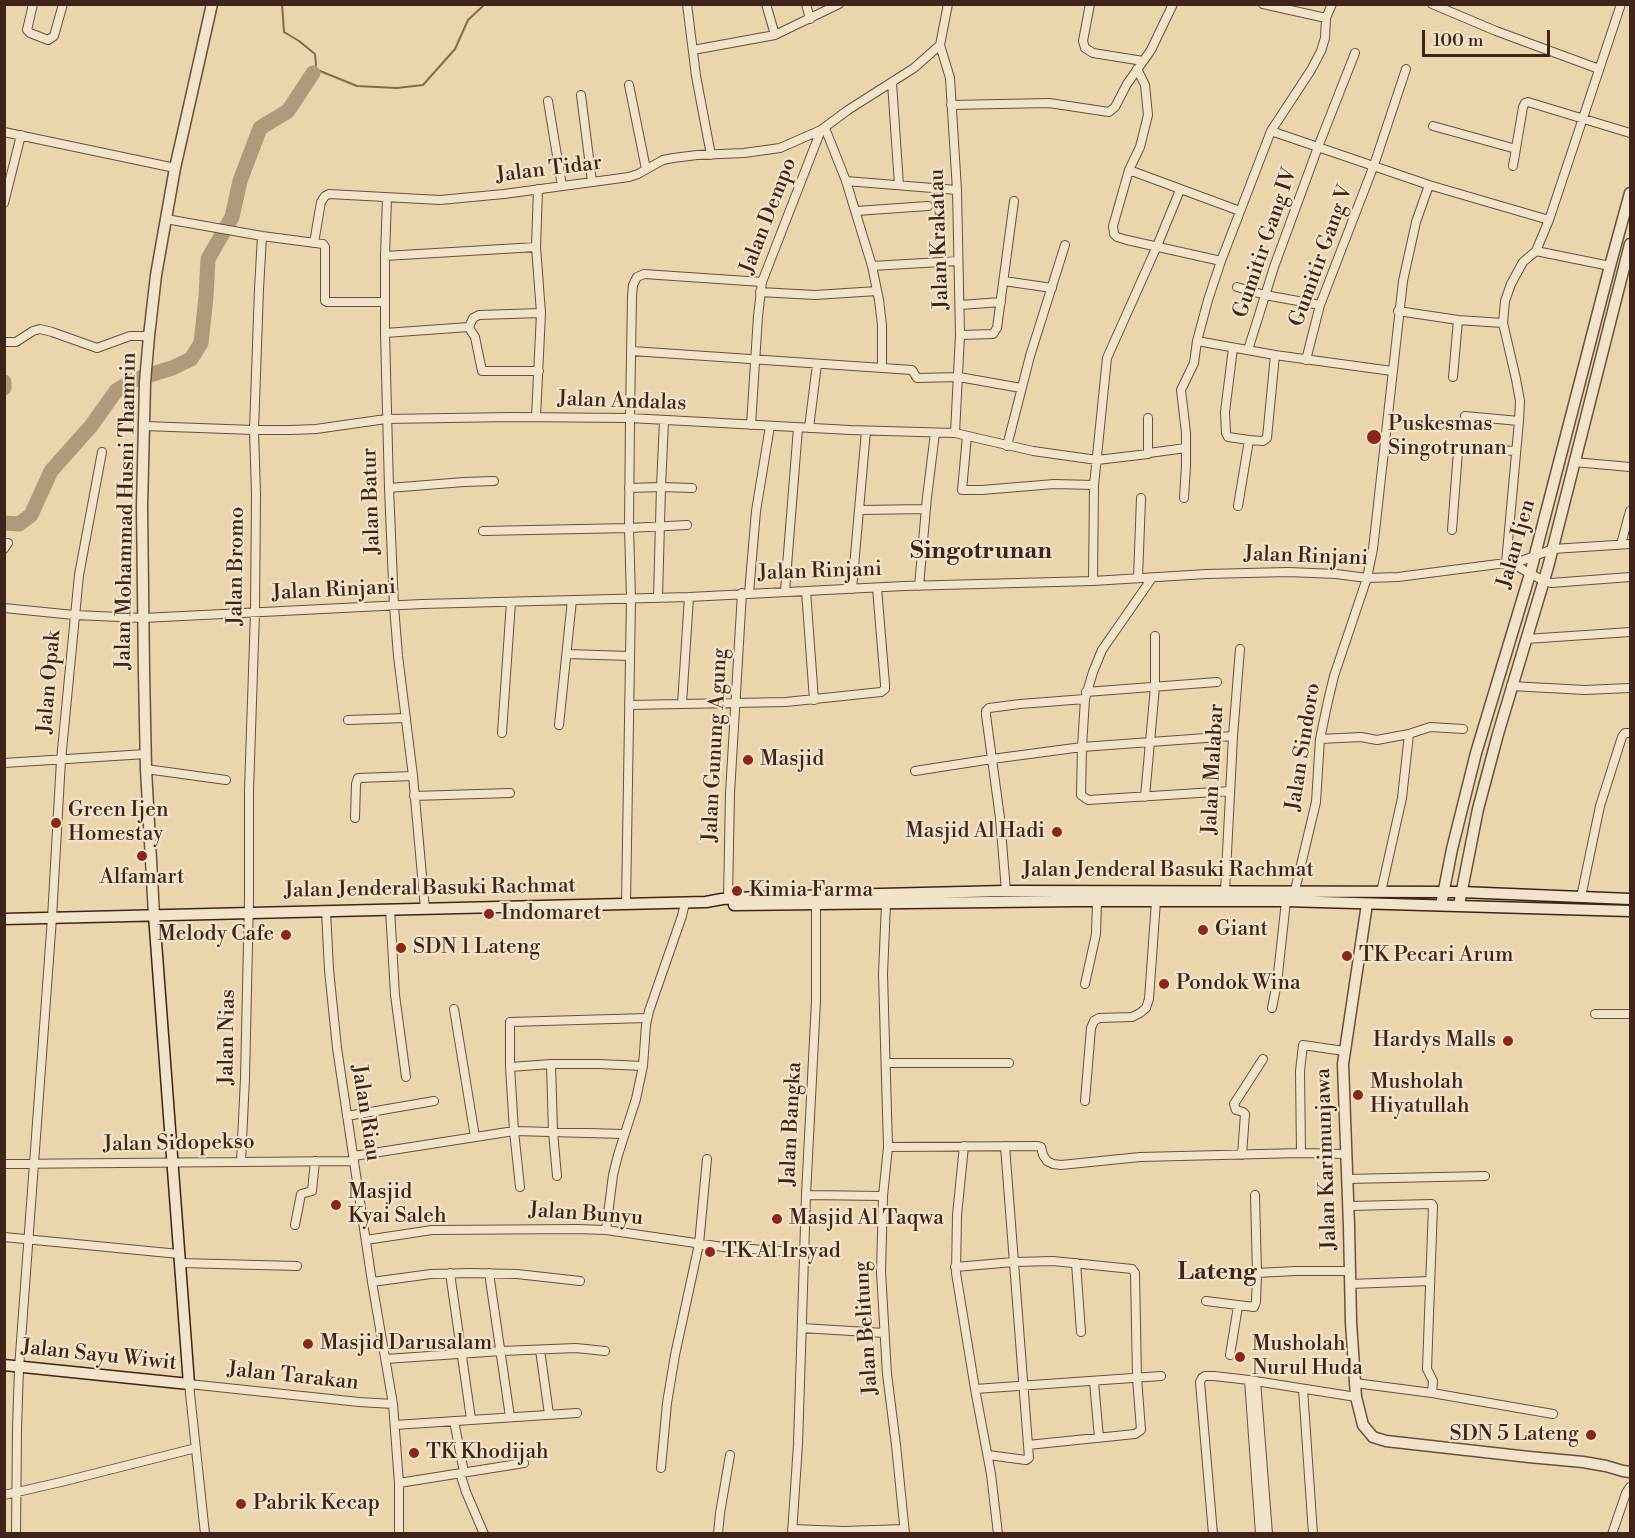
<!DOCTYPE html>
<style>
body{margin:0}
#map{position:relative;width:1635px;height:1538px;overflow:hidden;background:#ebd5ad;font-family:"Libre Bodoni",serif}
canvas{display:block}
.frame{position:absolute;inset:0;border:6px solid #40241a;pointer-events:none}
.scale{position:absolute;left:1422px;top:30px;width:128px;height:27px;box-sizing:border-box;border:3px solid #40241a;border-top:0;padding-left:8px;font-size:18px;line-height:21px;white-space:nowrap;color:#40241a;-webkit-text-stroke:4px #f2e4ca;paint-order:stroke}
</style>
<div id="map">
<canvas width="1635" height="1538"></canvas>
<div class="frame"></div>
<div class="scale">100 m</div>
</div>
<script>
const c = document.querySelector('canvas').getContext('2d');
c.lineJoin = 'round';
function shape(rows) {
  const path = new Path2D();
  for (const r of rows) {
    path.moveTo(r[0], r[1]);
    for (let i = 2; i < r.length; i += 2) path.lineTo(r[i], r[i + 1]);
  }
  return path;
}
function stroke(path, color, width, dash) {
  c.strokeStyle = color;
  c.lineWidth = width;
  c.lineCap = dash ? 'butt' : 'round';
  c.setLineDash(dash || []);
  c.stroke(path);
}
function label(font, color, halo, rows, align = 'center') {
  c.font = font + ' "Libre Bodoni",serif';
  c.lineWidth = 4.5;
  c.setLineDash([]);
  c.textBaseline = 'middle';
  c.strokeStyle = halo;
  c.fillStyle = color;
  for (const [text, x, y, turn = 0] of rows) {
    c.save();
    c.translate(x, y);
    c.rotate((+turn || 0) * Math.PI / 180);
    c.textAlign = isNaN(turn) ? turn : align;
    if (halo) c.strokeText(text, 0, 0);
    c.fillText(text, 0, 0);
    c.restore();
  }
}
stroke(shape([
 [282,4,284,32,299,41,315,54,316,65,313,73],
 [313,73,320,71,357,86,397,88,423,85,455,49,468,20,485,4]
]), '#846a54', 2);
stroke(shape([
 [4,382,4,388],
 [4,523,19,524,31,515,51,471,91,426,116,391,134,380,172,368,191,359,201,343,206,297,208,259,232,217,240,181,260,128,288,111,313,73]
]), '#b1997b', 15);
const minor = shape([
 [33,4,27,30,30,33,48,40,54,36,63,4],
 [687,4,696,76,711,155],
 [766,4,775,35],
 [806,4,810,19],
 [1090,4,1083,41,1085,48,1093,53,1143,61],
 [1263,4,1326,18],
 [1432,4,1496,31,1599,69],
 [940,45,950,78,957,190,960,335,955,433],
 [940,45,948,4],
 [693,50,775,35,839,4],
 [1137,69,1145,85,1148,115,1140,147,1129,170,1113,226,1114,234,1117,237,1127,240,1221,261],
 [892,83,899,185],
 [629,85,646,169],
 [581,95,592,182],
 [548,101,562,186],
 [951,105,1049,103,1109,112,1115,107,1127,84,1151,50,1173,4],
 [1433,126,1516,149],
 [825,128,846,181,957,190],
 [1271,131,1429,185,1549,220],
 [4,132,175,168],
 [1513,166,1523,107,1525,103,1528,102,1630,133],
 [1129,170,1240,211],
 [846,181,872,266,879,300,882,325,882,368],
 [387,198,385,256,385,333,389,488,394,606,398,656,413,776,425,909],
 [4,203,21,135],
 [856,211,928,206],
 [166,219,262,236,323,244,325,247,325,301,327,302,384,302],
 [314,243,321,202,325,196,329,194,440,200,504,194,629,177,638,174,663,160,673,158,697,155,744,153,780,148,821,130,848,110,914,68,940,45],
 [1536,251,1549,220,1621,4],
 [385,256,536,247],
 [872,266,958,261],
 [1004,281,1052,288],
 [1237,287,1265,295,1320,305],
 [760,292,815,295,877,291],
 [960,305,1001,302],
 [1398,311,1458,320,1503,323],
 [469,327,471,331,475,337,482,371,539,371],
 [385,333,469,327,473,318,479,315,541,313],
 [960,335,993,334,997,328,1014,201],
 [1197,341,1275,355,1392,371],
 [4,342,16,342,33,331,40,329,52,332,97,348,130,336,149,336],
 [1233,348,1225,412,1226,433,1228,437,1249,440],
 [1248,350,1274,267,1318,147,1355,53],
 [632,351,912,370,917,378,959,377,1021,388],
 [1306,360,1320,305,1374,165,1406,69],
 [1453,377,1458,320],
 [1465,416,1519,421],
 [536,417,541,313,536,247,538,189],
 [751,425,758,316,762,282,821,130],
 [144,426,254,430,291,430,316,429,386,419,512,417,630,418,850,430,955,433,1033,451,1097,460,1148,454,1148,418],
 [809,428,817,364],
 [967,436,962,490,982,490,1054,484,1094,485],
 [1007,446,1030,356,1065,245],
 [1149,453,1186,448],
 [1574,462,1630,467],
 [389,488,464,482,494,481],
 [629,488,661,487,664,421],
 [1184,498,1186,466,1186,433,1181,390,1194,363,1197,341,1208,300,1221,261,1271,131,1311,70,1321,51,1325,38,1326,18,1332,4],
 [1238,506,1249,440,1263,441,1267,438,1275,355],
 [859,510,926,509],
 [1452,530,1458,451,1460,448,1516,451],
 [483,531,629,528,687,525],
 [1621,544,1630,511],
 [4,549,8,543],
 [1506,563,1519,421,1520,401,1516,379,1503,323,1505,301,1511,284,1523,262,1536,251,1610,266],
 [1513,564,1553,549,1630,544],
 [1138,578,1141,498],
 [1152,578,1102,650,1093,672,1085,699,1082,747,1081,795,1088,800,1230,791],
 [1093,581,1094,485,1107,358,1157,246,1180,190],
 [919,586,927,497,935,433],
 [852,589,866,431],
 [785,591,798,428],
 [806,591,814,700],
 [749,593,756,511,770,426],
 [658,597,661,487,692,488],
 [4,608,74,615,143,618,422,604,689,597,904,586,1093,581,1206,574,1288,572,1336,574,1367,578,1398,577,1506,563,1513,564,1544,581,1551,583,1630,577],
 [1526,639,1630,632],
 [567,654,630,656],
 [1511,686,1585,690,1630,688],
 [1086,692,1217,682],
 [682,704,689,597],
 [629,705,786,702,881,692,885,689,885,684,877,588],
 [348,720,406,718],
 [559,725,572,600],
 [502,733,511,602],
 [1320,739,1361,737,1377,740,1409,734,1430,727,1463,729],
 [4,763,146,754],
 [146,769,226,780],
 [915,771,992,759,986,715,986,711,989,708,1020,704,1085,699],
 [414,796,510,793],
 [1145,797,1155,687,1155,636],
 [355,818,356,784,358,778,413,776],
 [1295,890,1316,802,1320,739,1328,701,1334,676,1367,578,1373,549,1403,281,1416,222,1429,185],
 [1006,891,1000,818,992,759,1082,747,1233,736],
 [1225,892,1233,736,1240,649],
 [1381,892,1402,798,1409,734],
 [249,897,249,790,255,612,256,494,254,430,259,289,262,236],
 [1581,897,1600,806,1622,737,1625,733,1630,733],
 [728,899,730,793,742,593],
 [886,903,883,974,888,1147,883,1196,881,1272,887,1374,896,1445,905,1534],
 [626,904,631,598,629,528,630,418,632,296,633,285,637,277,644,274,762,282],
 [390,909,395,995,406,1077],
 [326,911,329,970,337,1048,372,1282,393,1404,399,1483,399,1534],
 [1085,984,1096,934,1097,901],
 [1272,1008,1277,983,1286,901],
 [454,1009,475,1137],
 [1595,1014,1630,1014],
 [886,1063,1009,1063],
 [551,1064,553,1132,557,1176],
 [510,1067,551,1064,599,1064,643,1066],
 [1085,1101,1091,1028,1094,1021,1099,1018,1132,1017,1140,1013,1146,1008,1149,999,1156,901],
 [347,1116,434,1101],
 [964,1146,957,1215,956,1273,975,1389,991,1474,998,1534],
 [888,1147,1038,1146,1041,1147,1043,1155,1047,1161,1053,1164,1061,1165,1140,1157,1301,1153,1346,1154],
 [1301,1153,1300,1071,1303,1045,1344,1051],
 [1242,1155,1245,1114,1243,1112,1236,1110,1234,1104,1263,1059],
 [354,1156,514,1131,624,1134],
 [241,1162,245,1078,249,899],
 [4,1164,354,1161],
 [1347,1179,1485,1176],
 [520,1187,514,1131,510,1067,510,1022,647,1018],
 [806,1195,883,1196],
 [1255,1195,1257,1273,1295,1271,1350,1271],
 [1349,1206,1432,1204,1433,1206,1427,1369,1433,1381,1432,1393],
 [295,1225,301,1194,312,1191,315,1161],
 [606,1230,613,1175,618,1155,636,1099,643,1066,646,1025,649,1011,682,916,685,903],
 [4,1237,179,1254],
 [366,1240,432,1230,577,1229,606,1230,723,1247,805,1253],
 [180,1263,297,1266],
 [1076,1263,1081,1332],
 [955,1267,1014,1262,1053,1261,1132,1269,1135,1273,1137,1378,1141,1430,1135,1434,1028,1445],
 [450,1273,471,1419],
 [489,1273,510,1417],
 [372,1282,431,1274,470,1273,517,1274,580,1281],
 [1350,1284,1430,1281],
 [1206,1301,1254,1307,1256,1302,1257,1273],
 [802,1328,884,1333],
 [540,1350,549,1414],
 [1230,1355,1238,1306],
 [386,1359,501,1351,576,1348,605,1351],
 [1249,1380,1260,1534],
 [1256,1381,1268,1534],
 [1094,1382,1099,1438],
 [1355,1383,1432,1393,1553,1414],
 [975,1389,1161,1376],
 [1303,1389,1313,1534],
 [454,1421,464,1472],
 [395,1425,577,1413],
 [988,1455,1026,1460,1029,1458,1005,1146],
 [661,1468,667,1403,675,1355,699,1244,707,1159],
 [460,1473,466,1492,484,1534],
 [399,1483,524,1463],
 [4,1495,61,1482,196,1448],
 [792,1529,844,1531,904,1529],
 [16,1534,17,1429,19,1368,52,918,61,760,79,575,102,452],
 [205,1534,189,1384,359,1402,393,1404],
 [718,1534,720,1513,730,1455],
 [792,1534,798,1444,806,1195,816,1001,816,899],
 [1213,1534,1200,1382,1202,1378,1205,1376,1214,1376,1249,1380,1356,1397],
 [1612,1534,1626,1493,1630,1487]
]);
const tertiary = shape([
 [1367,904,1343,1064,1349,1226,1351,1322,1356,1397,1363,1425,1373,1437,1386,1441,1529,1457,1583,1462,1606,1466,1623,1471,1630,1472],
 [1441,905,1452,849,1476,753,1530,574,1610,266,1630,193],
 [1459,905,1478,809,1498,734,1548,567,1630,244],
 [154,915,146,769,144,672,142,507,145,382,149,336,156,275,175,168,212,4]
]);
const secondary = shape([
 [734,905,1076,901,1286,901,1630,911],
 [4,919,706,902,722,899,756,897,1006,891,1461,892,1630,899],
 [4,1365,189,1384,154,915]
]);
stroke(minor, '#6b503f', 10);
stroke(tertiary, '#6b503f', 13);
stroke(secondary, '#40241a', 13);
stroke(minor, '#f2e4ca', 8);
stroke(tertiary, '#f2e4ca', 10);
stroke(secondary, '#f2e4ca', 10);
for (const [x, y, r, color] of [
 [1374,437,8,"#8f2418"],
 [748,760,6,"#8f2418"],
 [56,823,6,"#8f2418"],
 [1057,832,6,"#8f2418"],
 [142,856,6,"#8f2418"],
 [737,891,6,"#8f2418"],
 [489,914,6,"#8f2418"],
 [1203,930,6,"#8f2418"],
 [286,935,6,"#8f2418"],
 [401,948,6,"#8f2418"],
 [1347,956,6,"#8f2418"],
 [1164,984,6,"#8f2418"],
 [1508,1041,6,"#8f2418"],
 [1358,1095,6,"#8f2418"],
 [336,1205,6,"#8f2418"],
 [777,1219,6,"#8f2418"],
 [710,1252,6,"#8f2418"],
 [308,1344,6,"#8f2418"],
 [1240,1357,6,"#8f2418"],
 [1591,1435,6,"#8f2418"],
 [414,1453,6,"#8f2418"],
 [241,1504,6,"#8f2418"]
]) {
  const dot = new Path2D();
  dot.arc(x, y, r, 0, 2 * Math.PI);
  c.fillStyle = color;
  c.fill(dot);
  stroke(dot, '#f2e4ca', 2);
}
label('21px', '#40241a', '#f2e4ca', [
 ["Jalan Tidar",549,170,-7],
 ["Jalan Dempo",769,216,-69],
 ["Jalan Krakatau",940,239,-92],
 ["Gumitir Gang IV",1266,243,-71],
 ["Gumitir Gang V",1322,256,-70],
 ["Jalan Andalas",622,402,2],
 ["Jalan Batur",372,501,-92],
 ["Jalan Mohammad Husni Thamrin",127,511,-89],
 ["Jalan Ijen",1517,544,-74],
 ["Jalan Rinjani",1306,557,2],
 ["Jalan Bromo",237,566,-89],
 ["Jalan Rinjani",820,572,-2],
 ["Jalan Rinjani",334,591,-3],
 ["Jalan Opak",50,682,-85],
 ["Jalan Gunung Agung",716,745,-87],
 ["Jalan Sindoro",1304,747,-81],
 ["Jalan Malabar",1214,769,-87],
 ["Jalan Jenderal Basuki Rachmat",1168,871],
 ["Jalan Jenderal Basuki Rachmat",430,889,-1],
 ["Jalan Nias",228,1037,-89],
 ["Jalan Riau",365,1113,81],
 ["Jalan Bangka",792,1124,-87],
 ["Jalan Sidopekso",179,1144,-1],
 ["Jalan Karimunjawa",1327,1159,-92],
 ["Jalan Bunyu",586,1215,4],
 ["Jalan Belitung",867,1328,-94],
 ["Jalan Sayu Wiwit",99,1356,6],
 ["Jalan Tarakan",293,1377,6]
]);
label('21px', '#40241a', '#f2e4ca', [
 ["Puskesmas",1388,425],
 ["Singotrunan",1388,449],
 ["Masjid",760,760],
 ["Green Ijen",68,811],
 ["Homestay",68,835],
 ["Masjid Al Hadi",1045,832,"right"],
 ["Alfamart",142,878,"center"],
 ["Kimia Farma",749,891],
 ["Indomaret",501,914],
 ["Giant",1215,930],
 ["Melody Cafe",274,935,"right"],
 ["SDN 1 Lateng",413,948],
 ["TK Pecari Arum",1359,956],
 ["Pondok Wina",1176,984],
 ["Hardys Malls",1496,1041,"right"],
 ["Musholah",1370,1083],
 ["Hiyatullah",1370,1107],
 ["Masjid",348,1193],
 ["Kyai Saleh",348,1217],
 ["Masjid Al Taqwa",789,1219],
 ["TK Al Irsyad",722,1252],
 ["Masjid Darusalam",320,1344],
 ["Musholah",1252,1345],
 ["Nurul Huda",1252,1369],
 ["SDN 5 Lateng",1579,1435,"right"],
 ["TK Khodijah",426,1453],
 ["Pabrik Kecap",253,1504]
], 'left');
label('bold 24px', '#40241a', '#f2e4ca', [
 ["Singotrunan",981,552],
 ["Lateng",1217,1273]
]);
</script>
